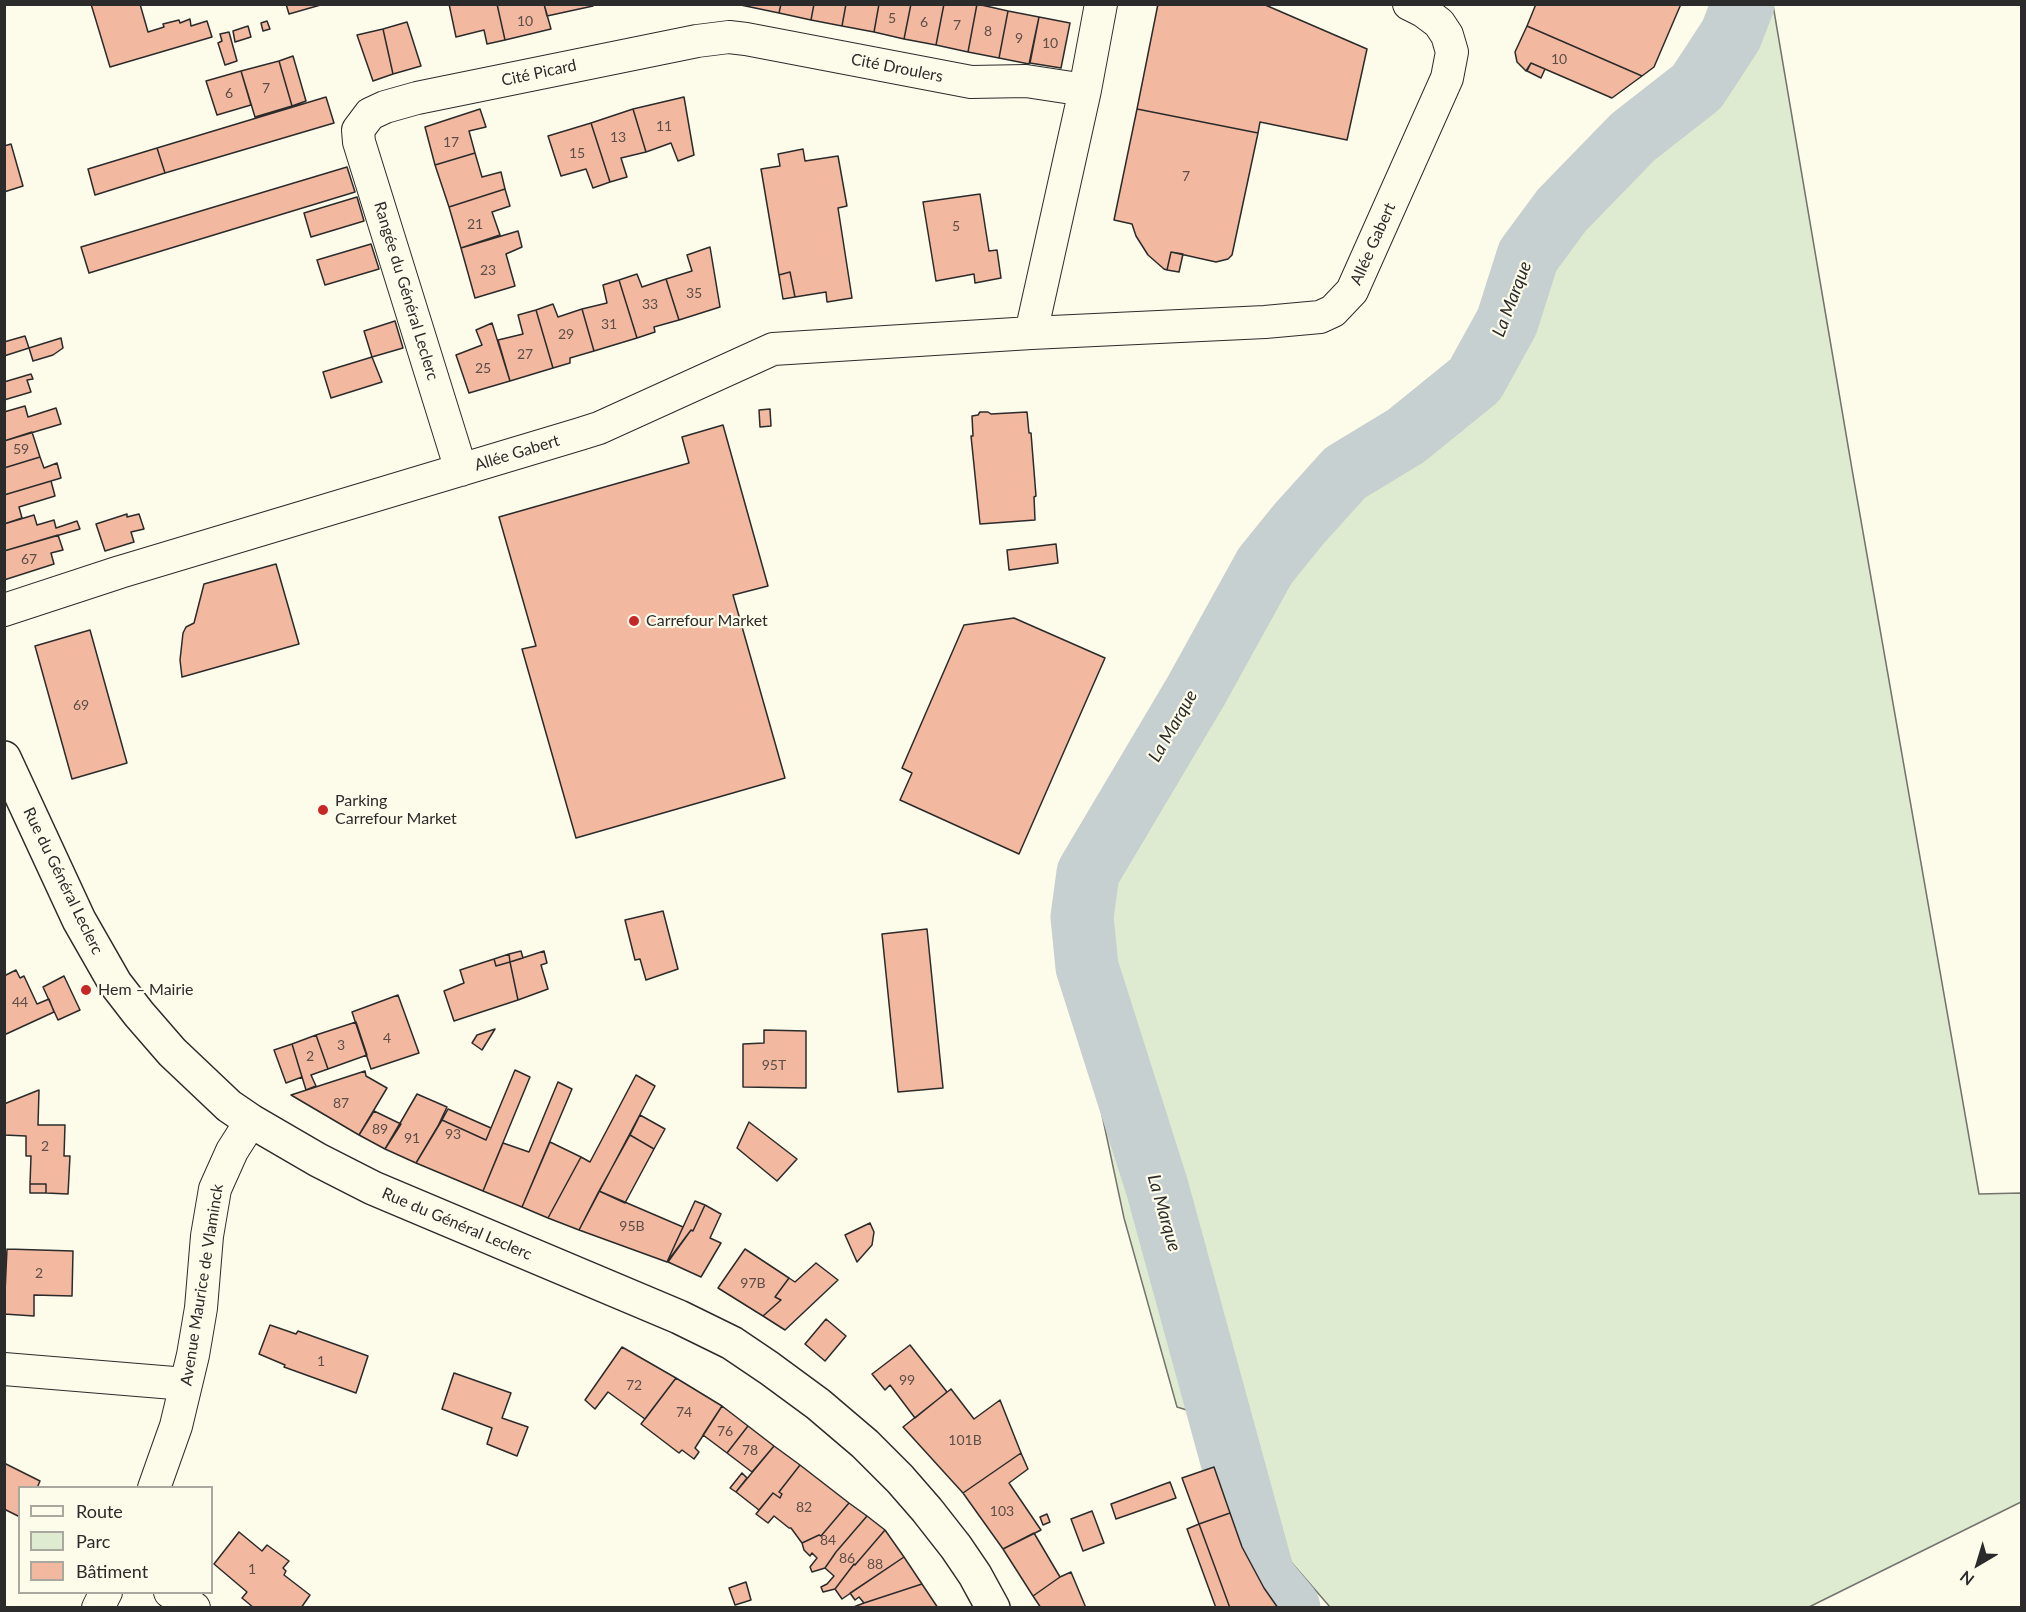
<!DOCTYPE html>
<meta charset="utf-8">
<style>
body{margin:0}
#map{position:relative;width:2026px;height:1612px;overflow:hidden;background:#fdfbea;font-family:Lato,sans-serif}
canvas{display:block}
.frame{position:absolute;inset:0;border:6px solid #2b2b2b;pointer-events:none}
.legend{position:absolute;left:18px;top:1486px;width:195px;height:108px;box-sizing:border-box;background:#fdfbea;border:2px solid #a9a89e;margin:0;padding:8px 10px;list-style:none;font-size:18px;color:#2b2b2b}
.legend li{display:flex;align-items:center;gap:12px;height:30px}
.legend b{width:30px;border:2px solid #a9a89e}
.north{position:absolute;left:1948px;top:1534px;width:60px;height:60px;-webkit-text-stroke:4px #fdfbea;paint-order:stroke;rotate:218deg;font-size:16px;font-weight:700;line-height:24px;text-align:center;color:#2b2b2b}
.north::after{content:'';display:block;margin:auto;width:21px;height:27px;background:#2b2b2b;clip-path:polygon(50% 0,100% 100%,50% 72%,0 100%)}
</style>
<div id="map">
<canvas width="2026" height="1612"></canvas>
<div class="frame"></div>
<ul class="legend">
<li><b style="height:8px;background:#fdfbea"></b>Route</li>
<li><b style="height:16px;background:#deebd1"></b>Parc</li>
<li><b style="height:16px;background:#f2b8a0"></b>Bâtiment</li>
</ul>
<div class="north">N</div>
</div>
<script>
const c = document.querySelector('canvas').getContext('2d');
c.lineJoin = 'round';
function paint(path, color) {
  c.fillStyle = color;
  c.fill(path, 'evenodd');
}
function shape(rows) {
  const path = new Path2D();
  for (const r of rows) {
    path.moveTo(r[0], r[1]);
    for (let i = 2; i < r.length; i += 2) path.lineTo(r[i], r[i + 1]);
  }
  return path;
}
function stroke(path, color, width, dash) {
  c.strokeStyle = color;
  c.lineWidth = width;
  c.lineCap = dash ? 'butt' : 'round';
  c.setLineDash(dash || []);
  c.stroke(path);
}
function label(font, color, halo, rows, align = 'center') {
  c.font = font + ' Lato,sans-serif';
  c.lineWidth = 4.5;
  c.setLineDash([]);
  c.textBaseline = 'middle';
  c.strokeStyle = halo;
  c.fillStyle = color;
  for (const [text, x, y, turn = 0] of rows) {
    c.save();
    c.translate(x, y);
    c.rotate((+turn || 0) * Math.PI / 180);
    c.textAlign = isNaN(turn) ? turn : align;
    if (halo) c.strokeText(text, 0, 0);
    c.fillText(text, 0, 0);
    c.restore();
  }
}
const green = shape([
 [1713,5,1773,5,1853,475,1979,1194,2021,1193,2021,1502,1809,1607,1330,1607,1291,1562,1252,1430,1177,1407,1124,1218,1059,913,1115,785,1307,483,1410,415,1464,366,1564,178,1701,47,1713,5]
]);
paint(green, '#deebd1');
stroke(green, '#74746e', 1.5);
stroke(shape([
 [1289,1608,1264,1578,1157,1187,1087,967,1082,917,1088,873,1196,691,1265,566,1299,524,1345,473,1406,436,1475,380,1507,322,1528,256,1562,210,1633,137,1697,87,1731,35,1743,4]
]), '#c7d0d0', 63);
const building = shape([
 [91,4,140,4,148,32,164,27,163,24,179,20,180,23,190,19,191,26,207,21,212,37,110,67,91,4],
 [286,4,324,4,289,14,286,4],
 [449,4,497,4,505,40,487,44,484,30,456,37,449,4],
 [497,4,544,4,551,29,505,40,497,4],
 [544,4,593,4,593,6,547,16,544,4],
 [736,4,781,4,779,13,736,4],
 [781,4,814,4,811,20,779,13,781,4],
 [814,4,846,4,842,26,811,20,814,4],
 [846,4,879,4,874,32,842,26,846,4],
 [879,4,911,4,904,39,874,32,879,4],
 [911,4,944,4,936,45,904,39,911,4],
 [944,4,977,4,968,52,936,45,944,4],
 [977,4,1008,11,999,58,968,52,977,4],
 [1158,4,1263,4,1367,49,1347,140,1260,122,1258,133,1137,109,1158,4],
 [1536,4,1681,4,1654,67,1642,76,1527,26,1536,4],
 [1008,11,1039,17,1029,64,999,58,1008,11],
 [1039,17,1070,23,1061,68,1030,63,1039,17],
 [267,21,270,29,263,31,261,23,267,21],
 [407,22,421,66,393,74,383,29,407,22],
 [248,26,251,37,235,42,233,31,248,26],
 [1527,26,1642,76,1612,98,1531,63,1526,71,1517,62,1515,52,1527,26],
 [383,29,393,74,373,81,357,35,383,29],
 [229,32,237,61,225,65,218,43,222,41,220,34,229,32],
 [293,56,306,101,292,106,279,61,293,56],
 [279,61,292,106,255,117,241,71,279,61],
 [1531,63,1545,69,1541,78,1527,71,1531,63],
 [241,71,251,105,217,115,206,81,241,71],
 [326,97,334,123,165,173,157,148,326,97],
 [684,97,694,155,678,161,671,143,646,152,633,109,684,97],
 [480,109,486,127,469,131,475,153,435,165,425,127,480,109],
 [633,109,646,152,621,158,627,177,610,182,591,123,633,109],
 [1137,109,1258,133,1232,255,1228,259,1216,262,1171,252,1167,270,1164,269,1148,255,1136,236,1132,224,1114,220,1137,109],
 [591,123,610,182,593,188,586,169,561,176,548,136,591,123],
 [11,144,23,186,4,192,4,146,11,144],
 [157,148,165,173,95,195,88,169,157,148],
 [803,149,805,161,838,156,847,206,838,208,852,298,827,302,826,292,795,297,790,272,779,275,761,169,780,166,778,154,803,149],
 [475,153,482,177,501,172,505,189,449,207,435,165,475,153],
 [347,167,355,192,89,273,81,247,347,167],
 [505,189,510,206,492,212,500,235,461,248,449,207,505,189],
 [980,194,989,251,997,250,1001,278,975,283,974,274,936,281,923,202,980,194],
 [357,197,364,221,311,237,304,213,357,197],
 [518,231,522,247,506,254,515,286,475,298,461,248,518,231],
 [371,244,379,269,325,285,317,260,371,244],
 [710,247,720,307,679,320,666,279,692,271,687,255,710,247],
 [1171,252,1183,254,1179,272,1167,270,1171,252],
 [790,272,795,297,783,299,779,275,790,272],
 [637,274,642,287,666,279,679,320,654,327,655,332,637,338,619,280,637,274],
 [619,280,637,338,594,351,582,309,607,303,603,285,619,280],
 [553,304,558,317,582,309,594,351,570,358,570,363,553,368,536,310,553,304],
 [536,310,553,368,510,381,498,340,523,334,518,315,536,310],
 [395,321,403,348,372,357,364,331,395,321],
 [492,323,510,381,469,393,456,355,482,345,476,330,492,323],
 [25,336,29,348,4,356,4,342,25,336],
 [61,338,63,348,53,355,33,361,29,348,61,338],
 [372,357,382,382,331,398,323,372,372,357],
 [31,374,33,379,27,380,31,392,4,400,4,382,31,374],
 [25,406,28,417,56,408,61,424,4,441,4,412,25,406],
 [770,409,771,426,760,427,759,410,770,409],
 [980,412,988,412,991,414,1027,412,1029,433,1031,433,1036,496,1034,497,1035,520,980,524,971,436,973,436,972,416,978,415,980,412],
 [723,425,768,586,733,595,785,778,576,838,522,649,536,646,499,517,689,463,682,437,723,425],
 [32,432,40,457,4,468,4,441,32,432],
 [40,457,44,468,57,463,61,478,4,495,4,468,40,457],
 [51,481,55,496,19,507,22,518,4,524,4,495,51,481],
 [127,514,127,517,139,514,144,529,131,532,134,542,105,551,96,524,127,514],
 [34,515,37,525,54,520,56,528,77,521,80,529,4,551,4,524,34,515],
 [58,535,63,550,51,553,54,564,4,580,4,551,58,535],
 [1056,544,1058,563,1009,570,1007,550,1056,544],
 [276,564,299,644,182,677,180,660,183,633,186,627,194,623,204,584,276,564],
 [1014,618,1105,658,1019,854,900,800,912,773,902,768,964,625,1014,618],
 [90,630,127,763,72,779,35,646,90,630],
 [663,911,678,969,646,980,640,959,635,960,625,920,663,911],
 [927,929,943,1088,898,1092,882,934,927,929],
 [521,951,523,958,510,962,509,954,521,951],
 [544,951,547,963,541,965,548,989,518,1000,510,962,544,951],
 [509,954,510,962,496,966,494,959,509,954],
 [494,959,496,966,510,962,518,1000,454,1021,444,991,464,983,460,970,494,959],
 [16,970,20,978,24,976,37,1004,49,999,54,1012,4,1035,4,976,16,970],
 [64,976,80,1010,58,1020,43,987,64,976],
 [398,995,419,1053,371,1069,352,1012,398,995],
 [356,1022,367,1055,328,1069,316,1035,356,1022],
 [495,1029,482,1050,472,1043,477,1035,495,1029],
 [764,1030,806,1031,806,1088,743,1087,743,1044,764,1043,764,1030],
 [316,1035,328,1069,311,1075,316,1086,306,1090,292,1044,316,1035],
 [292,1044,302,1077,286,1083,274,1050,292,1044],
 [515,1070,530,1077,483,1191,416,1163,442,1120,486,1140,515,1070],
 [365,1071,366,1076,387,1088,359,1135,291,1095,365,1071],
 [636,1075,655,1086,579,1230,548,1218,581,1157,590,1162,636,1075],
 [558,1082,572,1089,522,1207,483,1191,503,1143,529,1152,558,1082],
 [39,1090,38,1125,65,1125,64,1156,70,1156,68,1194,46,1193,46,1184,30,1184,31,1156,26,1156,26,1136,4,1135,4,1104,39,1090],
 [417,1094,447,1107,438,1126,416,1163,385,1149,417,1094],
 [448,1109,491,1128,486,1140,442,1120,448,1109],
 [374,1111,401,1124,385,1149,359,1135,374,1111],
 [640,1115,665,1129,654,1149,630,1135,640,1115],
 [749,1122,797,1159,777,1181,737,1148,749,1122],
 [630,1135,654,1149,625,1203,599,1191,630,1135],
 [550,1142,581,1157,548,1218,522,1207,550,1142],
 [30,1184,46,1184,46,1193,30,1193,30,1184],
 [599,1191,683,1227,667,1262,579,1230,599,1191],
 [695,1201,705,1205,693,1231,691,1230,667,1262,695,1201],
 [705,1205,721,1214,710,1238,721,1243,701,1277,668,1262,691,1230,693,1231,705,1205],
 [870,1223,874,1232,872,1245,857,1262,845,1235,870,1223],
 [7,1249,73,1251,72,1296,34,1295,34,1316,4,1314,7,1249],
 [745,1249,789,1278,775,1297,781,1300,763,1316,718,1288,745,1249],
 [816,1263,838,1280,785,1330,763,1316,781,1300,775,1297,789,1278,795,1282,816,1263],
 [826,1319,846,1336,825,1361,805,1344,826,1319],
 [270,1325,296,1334,298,1331,368,1356,356,1393,284,1367,285,1365,259,1354,270,1325],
 [910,1345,947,1392,915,1418,890,1385,885,1390,872,1374,910,1345],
 [622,1347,676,1378,645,1419,608,1392,595,1409,585,1400,622,1347],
 [454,1373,511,1393,502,1418,528,1427,517,1456,487,1444,492,1428,442,1409,454,1373],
 [676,1378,722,1406,695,1448,699,1452,694,1459,682,1450,679,1453,641,1424,676,1378],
 [951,1389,974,1419,1000,1400,1021,1453,963,1493,903,1427,951,1389],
 [722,1406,748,1426,727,1453,703,1435,722,1406],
 [748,1426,774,1446,752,1472,727,1453,748,1426],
 [774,1446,800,1465,779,1492,782,1494,780,1498,773,1493,759,1510,736,1492,774,1446],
 [1021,1453,1028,1469,1009,1483,1041,1530,1003,1549,963,1493,1021,1453],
 [4,1463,40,1481,37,1488,20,1488,20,1517,4,1509,4,1463],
 [800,1465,849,1503,821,1536,819,1535,802,1543,791,1528,789,1528,774,1516,768,1523,756,1514,773,1493,780,1498,782,1494,779,1492,800,1465],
 [1214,1467,1230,1513,1199,1524,1182,1478,1214,1467],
 [742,1473,747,1478,736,1492,730,1488,742,1473],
 [1170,1482,1176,1498,1116,1519,1111,1504,1170,1482],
 [849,1503,867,1516,836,1552,825,1568,812,1572,810,1567,817,1558,812,1553,810,1556,804,1550,802,1543,819,1535,821,1536,849,1503],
 [1092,1511,1104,1543,1083,1551,1071,1519,1092,1511],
 [1230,1513,1242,1547,1264,1588,1278,1608,1230,1608,1199,1524,1230,1513],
 [1047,1514,1050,1522,1043,1525,1040,1517,1047,1514],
 [867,1516,885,1530,855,1565,854,1564,835,1589,823,1592,821,1587,827,1584,834,1576,825,1568,836,1552,867,1516],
 [1199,1524,1230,1608,1216,1608,1187,1529,1199,1524],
 [885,1530,904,1557,842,1599,835,1589,854,1564,855,1565,885,1530],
 [239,1532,262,1551,267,1545,289,1561,283,1568,286,1571,284,1575,310,1595,301,1608,254,1608,242,1598,247,1592,214,1564,239,1532],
 [1034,1533,1060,1577,1033,1596,1003,1549,1034,1533],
 [904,1557,922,1584,864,1603,859,1597,855,1600,850,1593,904,1557],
 [1071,1572,1086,1608,1041,1608,1033,1596,1060,1577,1071,1572],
 [746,1582,751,1600,735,1605,729,1588,746,1582],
 [922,1584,938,1608,851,1608,864,1603,922,1584]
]);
paint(building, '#f2b8a0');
stroke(building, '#2b2b2b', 1.5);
const minor = shape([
 [1031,333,1085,90,1101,4],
 [461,470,359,142,358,130,370,114,385,107,417,98,697,41,729,37,746,39,971,82,1026,81,1085,90],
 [4,610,120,572,580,434,599,428,773,349,1031,333,1265,322,1320,317,1333,311,1352,291,1447,78,1452,52,1447,35,1439,23,1423,11,1409,4],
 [4,1369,186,1384],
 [154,1488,176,1426,193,1355,201,1308,207,1236,215,1189,232,1151,251,1121],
 [170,1592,194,1608],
 [98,1608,106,1592]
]);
const tertiary = shape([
 [4,758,79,920,115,983,139,1014,172,1052,229,1106,251,1121,318,1160,373,1188,679,1317,732,1343,769,1368,818,1404,865,1444,900,1479,927,1510,956,1547,975,1575,993,1608]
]);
stroke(minor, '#2b2b2b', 34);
stroke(tertiary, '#2b2b2b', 36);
stroke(minor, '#fdfbea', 32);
stroke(tertiary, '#fdfbea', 33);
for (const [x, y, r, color] of [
 [634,621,6,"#c62828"],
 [323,810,6,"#c62828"],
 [86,990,6,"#c62828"]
]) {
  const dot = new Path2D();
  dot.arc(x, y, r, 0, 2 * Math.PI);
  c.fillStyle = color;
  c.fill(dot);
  stroke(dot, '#fdfbea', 2);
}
label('14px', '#5d4e48', null, [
 ["5",892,18],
 ["10",525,21],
 ["6",924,22],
 ["7",957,25],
 ["8",988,31],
 ["9",1019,38],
 ["10",1050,43],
 ["10",1559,59],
 ["7",266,88],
 ["6",229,93],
 ["11",664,126],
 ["13",618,137],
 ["17",451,142],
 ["15",577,153],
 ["7",1186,176],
 ["21",475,224],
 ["5",956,226],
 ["23",488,270],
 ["35",694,293],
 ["33",650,304],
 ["31",609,324],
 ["29",566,334],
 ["27",525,354],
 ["25",483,368],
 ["59",21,449],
 ["67",29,559],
 ["69",81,705],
 ["44",20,1002],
 ["4",387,1038],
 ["3",341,1045],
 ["2",310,1056],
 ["95T",774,1065],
 ["87",341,1103],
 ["89",380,1129],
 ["93",453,1134],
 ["91",412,1138],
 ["2",45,1146],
 ["95B",632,1226],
 ["2",39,1273],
 ["97B",753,1283],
 ["1",321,1361],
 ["99",907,1380],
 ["72",634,1385],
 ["74",684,1412],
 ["76",725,1431],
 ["101B",965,1440],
 ["78",750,1450],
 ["82",804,1507],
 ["103",1002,1511],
 ["84",828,1540],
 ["86",847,1558],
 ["88",875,1564],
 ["1",252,1569]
]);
label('16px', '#2b2b2b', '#fdfbea', [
 ["Cité Droulers",897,68,11],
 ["Cité Picard",539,73,-12],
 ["Allée Gabert",1373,244,-66],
 ["Rangée du Général Leclerc",406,291,73],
 ["Allée Gabert",517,453,-17],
 ["Rue du Général Leclerc",63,881,64],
 ["Rue du Général Leclerc",457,1224,23],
 ["Avenue Maurice de Vlaminck",202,1285,-81]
]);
label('16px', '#2b2b2b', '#fdfbea', [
 ["Carrefour Market",646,621],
 ["Parking",335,801],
 ["Carrefour Market",335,819],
 ["Hem – Mairie",98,990]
], 'left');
label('italic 18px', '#2b2b2b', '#fdfbea', [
 ["La Marque",1512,299,-69],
 ["La Marque",1173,726,-60],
 ["La Marque",1164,1213,74]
]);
</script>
